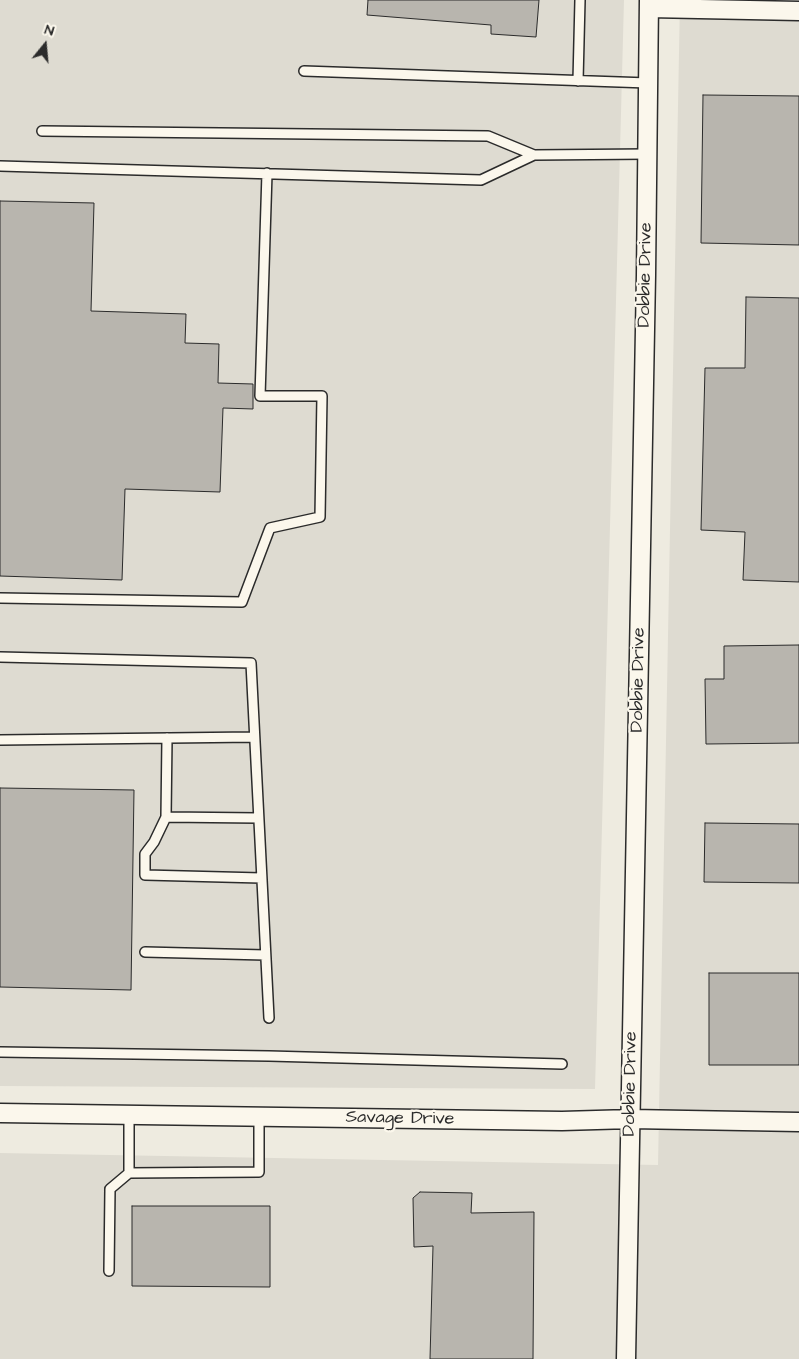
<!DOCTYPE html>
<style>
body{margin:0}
#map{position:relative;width:799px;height:1359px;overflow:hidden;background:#eeebe0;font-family:"Architects Daughter",sans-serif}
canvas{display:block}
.north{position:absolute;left:20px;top:20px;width:50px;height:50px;-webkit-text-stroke:4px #fbf7ec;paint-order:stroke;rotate:17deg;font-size:14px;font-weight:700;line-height:20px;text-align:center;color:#2b2b2b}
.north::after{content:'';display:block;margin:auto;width:18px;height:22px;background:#2b2b2b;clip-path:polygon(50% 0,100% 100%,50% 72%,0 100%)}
</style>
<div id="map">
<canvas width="799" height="1359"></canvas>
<div class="north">N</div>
</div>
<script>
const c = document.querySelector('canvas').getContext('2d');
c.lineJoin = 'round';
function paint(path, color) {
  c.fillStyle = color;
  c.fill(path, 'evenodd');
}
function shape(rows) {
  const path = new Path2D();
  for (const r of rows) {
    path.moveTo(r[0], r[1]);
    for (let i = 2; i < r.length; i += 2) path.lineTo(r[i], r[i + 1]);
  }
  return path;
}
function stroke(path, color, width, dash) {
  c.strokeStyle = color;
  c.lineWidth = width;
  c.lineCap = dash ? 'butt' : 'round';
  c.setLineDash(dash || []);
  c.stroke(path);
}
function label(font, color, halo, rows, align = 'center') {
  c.font = font + ' "Architects Daughter",sans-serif';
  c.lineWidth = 4.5;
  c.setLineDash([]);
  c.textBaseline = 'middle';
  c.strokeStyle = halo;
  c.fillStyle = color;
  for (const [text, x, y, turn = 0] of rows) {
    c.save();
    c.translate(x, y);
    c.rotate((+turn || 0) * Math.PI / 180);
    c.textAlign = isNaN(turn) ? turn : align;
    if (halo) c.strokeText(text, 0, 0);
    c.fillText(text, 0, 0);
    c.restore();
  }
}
paint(shape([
 [0,0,624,0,595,1089,0,1086],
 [680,0,799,0,799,1359,0,1359,0,1153,658,1165]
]), '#dedbd1');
const building = shape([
 [368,0,539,0,536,37,491,34,491,25,367,15,368,0],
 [703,95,799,96,799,245,701,243,703,95],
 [0,201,94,203,91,311,186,314,185,343,219,344,218,383,253,384,253,409,223,408,220,492,125,489,122,580,0,576,0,201],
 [746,297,799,298,799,582,743,580,745,532,701,530,705,368,745,368,746,297],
 [799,645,799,743,706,744,705,679,724,679,724,646,799,645],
 [0,788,134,790,131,990,0,987,0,788],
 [705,823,799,824,799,883,704,882,705,823],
 [709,973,799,973,799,1065,709,1065,709,973],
 [420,1192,472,1193,471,1213,534,1212,533,1359,430,1359,433,1246,414,1247,413,1198,420,1192],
 [132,1206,270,1206,270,1287,132,1286,132,1206]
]);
paint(building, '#b8b5ae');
stroke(building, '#2b2b2b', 1);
const service = shape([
 [304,71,648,83],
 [578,81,580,0],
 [42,131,488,136,534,155,648,154],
 [0,166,481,180,534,155],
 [0,598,242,602,270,528,320,517,322,396,260,396,267,173],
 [0,657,251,663,269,1018],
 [167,738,166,817,258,818],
 [0,740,254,737],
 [166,817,154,842,145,854,145,875,261,878],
 [145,952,265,955],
 [0,1052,269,1056,562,1064],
 [129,1115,129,1173,259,1172,259,1117],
 [109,1271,110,1189,129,1173]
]);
const minor = shape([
 [649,8,799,11],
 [0,1113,562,1121,631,1119,799,1122],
 [626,1359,646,275,649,0]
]);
stroke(service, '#2b2b2b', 12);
stroke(minor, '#2b2b2b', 21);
stroke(service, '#fbf7ec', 9);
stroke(minor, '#fbf7ec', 18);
label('18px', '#2b2b2b', '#fbf7ec', [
 ["Dobbie Drive",646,275,-89],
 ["Dobbie Drive",639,680,-89],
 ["Dobbie Drive",631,1084,-89],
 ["Savage Drive",400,1119,1]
]);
</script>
